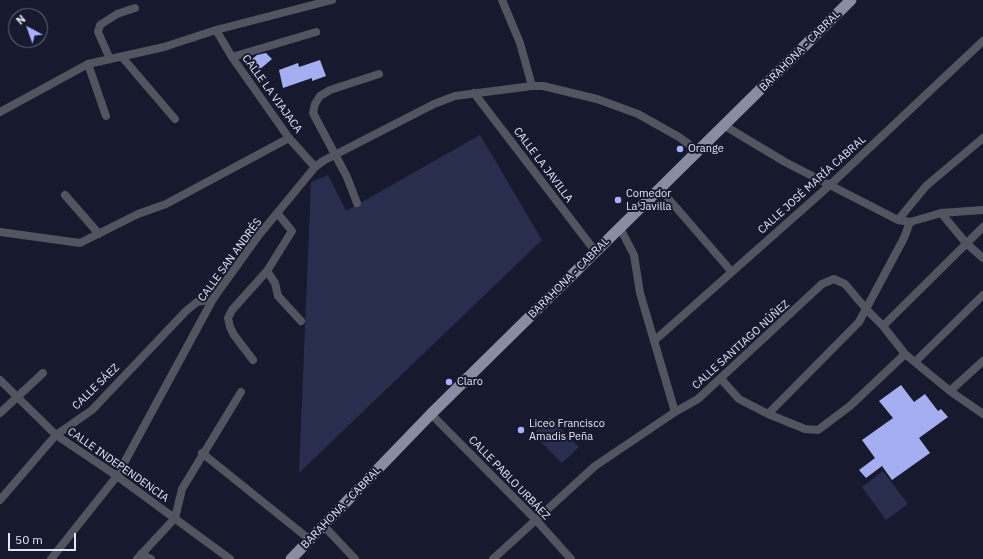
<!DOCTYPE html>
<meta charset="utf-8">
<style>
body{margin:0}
#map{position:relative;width:983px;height:559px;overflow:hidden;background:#171a2f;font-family:"IBM Plex Sans",sans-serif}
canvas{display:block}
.north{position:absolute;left:8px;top:8px;width:40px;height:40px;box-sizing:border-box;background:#171a2f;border:1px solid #696c7e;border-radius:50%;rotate:319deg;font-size:11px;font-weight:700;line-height:16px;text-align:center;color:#e3e6f5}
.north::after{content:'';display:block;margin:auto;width:14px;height:18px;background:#a7b1fc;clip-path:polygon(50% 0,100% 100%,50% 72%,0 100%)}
.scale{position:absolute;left:8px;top:533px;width:68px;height:18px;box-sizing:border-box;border:2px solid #e3e6f5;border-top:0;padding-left:5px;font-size:12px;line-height:14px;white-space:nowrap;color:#e3e6f5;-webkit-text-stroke:3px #171a2f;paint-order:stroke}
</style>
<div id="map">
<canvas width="983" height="559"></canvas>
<div class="north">N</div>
<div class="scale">50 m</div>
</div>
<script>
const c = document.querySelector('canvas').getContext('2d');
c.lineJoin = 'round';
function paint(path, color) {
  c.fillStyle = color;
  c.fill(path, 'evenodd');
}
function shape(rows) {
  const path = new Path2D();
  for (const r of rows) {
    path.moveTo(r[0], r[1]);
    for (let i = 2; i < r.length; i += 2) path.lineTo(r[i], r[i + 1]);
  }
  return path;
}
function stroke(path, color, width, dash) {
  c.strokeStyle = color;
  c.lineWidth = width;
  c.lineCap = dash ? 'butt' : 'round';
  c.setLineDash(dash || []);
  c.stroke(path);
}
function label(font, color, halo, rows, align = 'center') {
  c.font = font + ' "IBM Plex Sans",sans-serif';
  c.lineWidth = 4;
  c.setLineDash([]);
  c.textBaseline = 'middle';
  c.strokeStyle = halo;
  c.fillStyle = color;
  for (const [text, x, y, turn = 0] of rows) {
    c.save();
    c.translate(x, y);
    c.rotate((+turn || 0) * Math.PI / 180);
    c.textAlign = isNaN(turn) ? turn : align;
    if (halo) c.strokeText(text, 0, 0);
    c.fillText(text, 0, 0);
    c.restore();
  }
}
paint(shape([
 [480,135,542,240,299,473,311,182,328,175,346,211],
 [550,418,579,447,562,463,533,434],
 [883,471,908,504,886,520,862,487]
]), '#292d4e');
paint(shape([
 [266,53,272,59,259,70,251,60,257,55],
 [320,60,326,76,312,81,312,78,283,88,279,70,298,63,299,67],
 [901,385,914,402,925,394,938,411,941,409,948,417,919,438,930,453,892,480,882,466,866,478,859,470,875,458,862,440,893,418,879,401]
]), '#a5aef0');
stroke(shape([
 [502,0,520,43,532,86],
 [216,30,232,57,289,138,315,167],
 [122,57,175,119],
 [232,57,316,32],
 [110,59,98,32,100,25,117,14,135,8],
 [88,64,106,116],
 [474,93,595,251],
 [0,112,88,64,164,47,216,30,332,0],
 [725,126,785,162,898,220,910,222,941,213,983,210],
 [660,189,732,272],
 [65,195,99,234],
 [357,203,347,177,313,113,315,104,320,96,330,90,379,74],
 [941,213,966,243,983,258],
 [278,214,292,231,267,271,275,283,278,296,301,321],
 [898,220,926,186,983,138],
 [620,228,634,255,640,293,675,412],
 [0,232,80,243,138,214,166,204,289,138],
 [883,326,983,227],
 [654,341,830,185,983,41],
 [253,360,234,335,230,327,228,318,232,310,267,271],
 [915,362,983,295],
 [721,379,739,399,768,414,805,429,818,430,850,406,905,354],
 [0,380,56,435,117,476,230,559],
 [950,391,983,361],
 [0,413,43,373],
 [431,414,536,520,571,559],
 [768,414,859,322,904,238,910,222],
 [202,453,309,539],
 [0,500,56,435,92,410,186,311,197,302,213,299],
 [323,525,355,559],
 [141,554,151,559],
 [51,559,117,476,213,299,259,235,315,167,323,161,434,104,455,96,532,86,543,86,597,99,638,114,679,137,698,151],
 [137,559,175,518,182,489,241,392],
 [493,559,595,466,675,412,698,399,822,284,834,279,845,284,867,310,883,326,905,354,950,391,983,414]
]), '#52545f', 8);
stroke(shape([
 [291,559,431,414,851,0]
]), '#898da4', 11);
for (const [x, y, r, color] of [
 [680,149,4,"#a7b1fc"],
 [618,200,4,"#a7b1fc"],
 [449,382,4,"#a7b1fc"],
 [521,430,4,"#a7b1fc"]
]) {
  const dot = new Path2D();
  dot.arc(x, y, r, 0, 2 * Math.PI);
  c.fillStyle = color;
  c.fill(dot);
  stroke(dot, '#171a2f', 1.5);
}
label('11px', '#e3e6f5', '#171a2f', [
 ["BARAHONA - CABRAL",800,51,-45],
 ["CALLE LA VIAJACA",272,94,54],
 ["CALLE LA JAVILLA",543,165,53],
 ["CALLE JOSÉ MARÍA CABRAL",812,185,-42],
 ["CALLE SAN ANDRÉS",230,260,-54],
 ["BARAHONA - CABRAL",569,278,-45],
 ["CALLE SANTIAGO NÚÑEZ",741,345,-42],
 ["CALLE SÁEZ",96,387,-44],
 ["CALLE INDEPENDENCIA",118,465,35],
 ["CALLE PABLO URBÁEZ",509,478,46],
 ["BARAHONA - CABRAL",341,508,-46]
]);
label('11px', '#e3e6f5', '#171a2f', [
 ["Orange",688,149],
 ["Comedor",626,194],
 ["La Javilla",626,207],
 ["Claro",457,382],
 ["Liceo Francisco",529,424],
 ["Amadis Peña",529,437]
], 'left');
</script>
